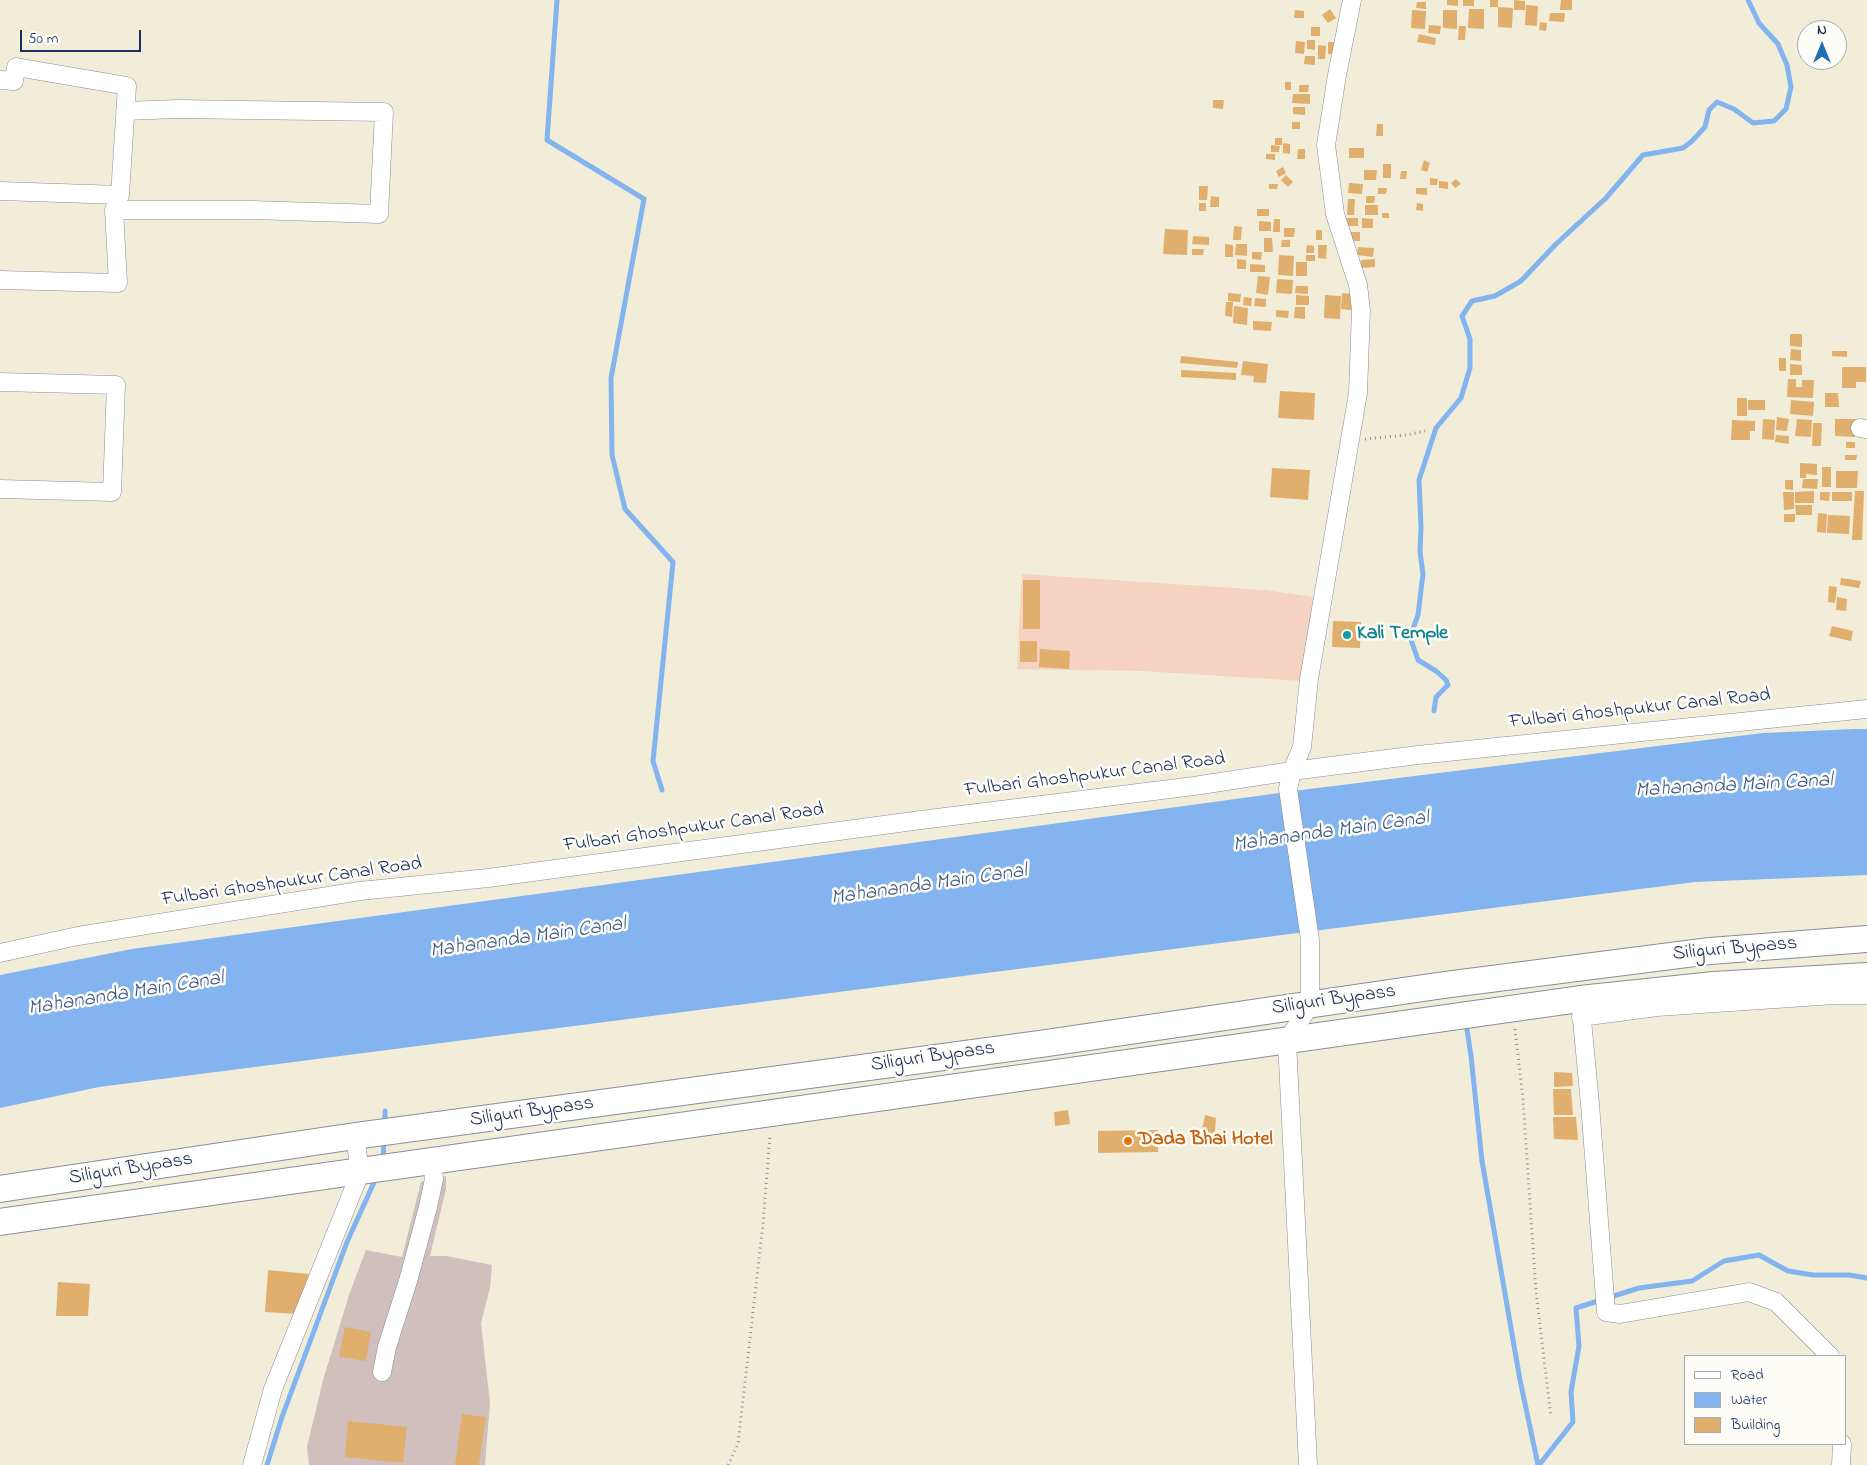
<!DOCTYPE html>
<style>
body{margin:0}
#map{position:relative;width:1867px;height:1465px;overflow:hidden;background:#f2edd8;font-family:"Indie Flower",sans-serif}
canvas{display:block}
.legend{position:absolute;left:1684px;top:1355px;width:162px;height:90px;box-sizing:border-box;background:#fdfcf7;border:1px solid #a3aaba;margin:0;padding:6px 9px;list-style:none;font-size:15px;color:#1b2f5e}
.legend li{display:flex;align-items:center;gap:10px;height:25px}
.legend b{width:25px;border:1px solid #a3aaba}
.north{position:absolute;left:1797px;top:20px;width:50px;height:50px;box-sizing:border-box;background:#fdfcf7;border:1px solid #a3aaba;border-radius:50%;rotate:0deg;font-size:14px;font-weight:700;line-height:20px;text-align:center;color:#1b2f5e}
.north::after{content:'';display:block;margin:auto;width:18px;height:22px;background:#1f6fb2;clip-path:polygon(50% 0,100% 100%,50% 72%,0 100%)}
.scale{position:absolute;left:20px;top:30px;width:121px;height:22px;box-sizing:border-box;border:2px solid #1b2f5e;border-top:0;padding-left:6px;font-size:15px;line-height:18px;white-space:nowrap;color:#1b2f5e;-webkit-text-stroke:4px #fdfcf7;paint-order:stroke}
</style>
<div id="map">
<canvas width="1867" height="1465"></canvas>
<ul class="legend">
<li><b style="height:6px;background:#fff"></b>Road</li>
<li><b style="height:14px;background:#83b4ef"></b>Water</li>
<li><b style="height:14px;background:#e0af6e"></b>Building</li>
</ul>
<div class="north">N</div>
<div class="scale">50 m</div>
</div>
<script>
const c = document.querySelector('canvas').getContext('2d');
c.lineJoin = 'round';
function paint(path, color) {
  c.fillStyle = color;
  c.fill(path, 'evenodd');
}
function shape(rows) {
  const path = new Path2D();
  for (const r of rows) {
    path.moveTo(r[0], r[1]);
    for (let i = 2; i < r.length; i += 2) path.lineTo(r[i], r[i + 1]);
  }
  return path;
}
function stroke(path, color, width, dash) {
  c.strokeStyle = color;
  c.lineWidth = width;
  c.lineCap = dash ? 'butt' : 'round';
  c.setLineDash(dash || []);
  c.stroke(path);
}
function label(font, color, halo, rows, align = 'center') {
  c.font = font + ' "Indie Flower",sans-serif';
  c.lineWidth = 5;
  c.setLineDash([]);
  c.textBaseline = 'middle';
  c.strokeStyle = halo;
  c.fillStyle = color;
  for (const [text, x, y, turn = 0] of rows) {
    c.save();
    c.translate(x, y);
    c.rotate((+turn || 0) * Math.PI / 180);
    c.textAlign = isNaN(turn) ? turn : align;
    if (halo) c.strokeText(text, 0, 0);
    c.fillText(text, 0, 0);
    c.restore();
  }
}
paint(shape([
 [1022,574,1265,590,1313,597,1302,681,1141,671,1017,669]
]), '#f5d2c2');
paint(shape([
 [446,1176,446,1189,430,1256,446,1256,492,1265,490,1288,481,1323,490,1403,485,1465,309,1465,307,1447,323,1380,350,1292,366,1250,402,1257,421,1182]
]), '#d1bfbd');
paint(shape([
 [1855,729,1867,729,1867,875,1695,882,99,1087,0,1108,0,975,132,949,1309,789,1763,733]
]), '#83b4ef');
stroke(shape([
 [557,0,547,140,644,199,611,378,612,455,625,509,673,562,653,761,662,790],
 [1434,711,1436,697,1448,685,1446,680,1436,671,1418,660,1410,637,1418,615,1423,574,1420,552,1421,527,1419,480,1436,428,1461,398,1470,368,1470,339,1462,316,1472,301,1495,296,1521,281,1556,244,1606,198,1643,155,1683,148,1692,141,1705,127,1709,110,1717,102,1734,109,1753,123,1774,121,1786,109,1791,87,1787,65,1778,44,1759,23,1748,0],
 [1466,1023,1471,1056,1482,1161,1520,1380,1538,1465],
 [385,1124,385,1111],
 [383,1161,384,1140],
 [267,1465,282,1417,347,1242,376,1178],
 [1539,1465,1573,1422,1571,1392,1579,1346,1576,1308,1639,1288,1692,1281,1724,1261,1759,1255,1788,1271,1813,1275,1849,1275,1867,1278]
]), '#83b4ef', 5);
paint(shape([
 [1447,0,1458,0,1458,6,1447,5],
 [1463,0,1474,0,1474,6,1463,6],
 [1490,0,1498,0,1498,7,1490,7],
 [1514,0,1525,1,1525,10,1514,10],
 [1561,0,1572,0,1572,10,1560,10],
 [1417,2,1426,2,1426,9,1416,8],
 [1526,5,1538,6,1537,26,1525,25],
 [1498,7,1513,8,1512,28,1498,27],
 [1330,9,1336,18,1328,23,1322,15],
 [1469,9,1484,9,1484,29,1468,28],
 [1295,10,1304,11,1304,18,1294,18],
 [1412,10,1426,11,1425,29,1411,28],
 [1443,10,1457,10,1457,29,1443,28],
 [1550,13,1565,13,1564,22,1549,21],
 [1540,22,1547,23,1546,31,1539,30],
 [1429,25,1441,26,1440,34,1428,33],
 [1459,26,1466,26,1465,40,1458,40],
 [1311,27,1320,27,1320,36,1311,36],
 [1419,34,1436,38,1435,45,1417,42],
 [1307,40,1315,40,1315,50,1307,49],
 [1296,41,1305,42,1304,54,1295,53],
 [1328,42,1336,42,1336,54,1328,54],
 [1318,45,1326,46,1325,59,1318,59],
 [1305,56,1315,56,1315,65,1304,64],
 [1285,82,1291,82,1291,90,1285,90],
 [1299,85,1309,85,1308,92,1299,92],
 [1293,94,1310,94,1310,104,1292,103],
 [1213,100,1224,100,1223,109,1213,108],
 [1293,107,1305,107,1305,115,1293,114],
 [1292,122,1300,122,1300,129,1292,129],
 [1377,124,1383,124,1383,136,1376,136],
 [1275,138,1282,138,1282,145,1275,145],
 [1283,143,1290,144,1290,154,1283,153],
 [1271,145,1280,146,1279,152,1271,152],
 [1349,148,1364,148,1364,158,1349,158],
 [1298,149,1305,149,1305,159,1297,159],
 [1266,154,1275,154,1275,160,1266,159],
 [1424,160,1430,163,1427,172,1421,170],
 [1383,164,1391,164,1391,178,1383,178],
 [1283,167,1286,173,1279,177,1276,171],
 [1364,170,1377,170,1376,180,1364,180],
 [1401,171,1407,171,1406,179,1400,179],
 [1286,175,1293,182,1288,187,1281,180],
 [1430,178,1438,179,1437,185,1430,185],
 [1456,179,1461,184,1455,188,1451,183],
 [1439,181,1448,182,1448,189,1439,188],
 [1349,183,1363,184,1362,194,1348,193],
 [1269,184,1278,184,1277,189,1269,189],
 [1199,186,1208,186,1207,200,1199,200],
 [1378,188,1387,188,1386,194,1378,194],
 [1416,188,1427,188,1427,195,1416,194],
 [1211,196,1219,197,1219,207,1210,207],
 [1366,196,1375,196,1374,203,1366,203],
 [1348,199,1355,199,1354,215,1347,215],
 [1199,203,1206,203,1206,211,1199,211],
 [1417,203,1423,204,1423,211,1416,210],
 [1365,205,1378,205,1378,215,1365,215],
 [1257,209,1269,209,1269,216,1257,216],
 [1382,213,1389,213,1389,218,1382,218],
 [1343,218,1358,218,1358,226,1343,226],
 [1362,218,1373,219,1373,228,1362,228],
 [1274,219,1280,219,1280,232,1273,232],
 [1259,221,1271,222,1271,231,1259,231],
 [1234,226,1242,227,1241,240,1233,240],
 [1284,228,1295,228,1294,237,1284,237],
 [1165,229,1188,230,1187,255,1163,254],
 [1316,230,1322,230,1322,240,1316,240],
 [1347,232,1360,232,1360,241,1347,241],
 [1193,236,1209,237,1209,245,1192,244],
 [1264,238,1272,238,1273,252,1264,252],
 [1282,240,1290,240,1290,247,1281,247],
 [1225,244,1233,245,1233,257,1225,257],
 [1236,244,1247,244,1247,256,1235,255],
 [1307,245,1314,246,1314,253,1306,253],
 [1318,245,1327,245,1326,259,1318,258],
 [1358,247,1374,248,1373,257,1357,255],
 [1192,249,1204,249,1203,255,1192,255],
 [1252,252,1262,252,1261,260,1252,259],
 [1279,255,1294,256,1293,276,1278,275],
 [1306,255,1315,255,1315,261,1306,261],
 [1237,259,1246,260,1246,269,1237,269],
 [1375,259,1375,267,1361,268,1361,260],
 [1296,262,1307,262,1307,276,1296,276],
 [1250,264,1265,265,1265,272,1250,272],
 [1258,276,1270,277,1268,295,1256,293],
 [1277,279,1293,280,1292,294,1276,293],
 [1296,286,1308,286,1308,294,1295,293],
 [1228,293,1241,294,1240,302,1228,301],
 [1342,293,1351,294,1351,310,1341,309],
 [1296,295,1309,296,1309,305,1296,305],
 [1325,295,1341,296,1340,319,1324,318],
 [1244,297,1252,298,1251,306,1243,305],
 [1255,298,1266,299,1266,307,1254,306],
 [1226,302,1233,302,1232,317,1225,316],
 [1234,306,1248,308,1247,325,1233,323],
 [1295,307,1305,307,1305,319,1294,318],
 [1276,310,1289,311,1288,318,1276,317],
 [1253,321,1272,322,1271,331,1253,330],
 [1790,334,1802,334,1802,347,1790,346],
 [1791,349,1801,350,1801,361,1790,360],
 [1832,351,1847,351,1847,357,1832,356],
 [1181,356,1238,362,1237,368,1180,363],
 [1779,358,1786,358,1786,371,1779,371],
 [1243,361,1268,364,1266,383,1253,382,1254,376,1241,375],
 [1790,364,1802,365,1802,375,1790,375],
 [1842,367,1856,367,1856,388,1842,388],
 [1856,367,1866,367,1866,382,1856,382],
 [1181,370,1236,373,1236,380,1181,377],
 [1788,379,1796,379,1796,387,1802,387,1802,380,1814,380,1813,398,1787,397],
 [1280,391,1315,393,1314,420,1278,418],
 [1825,393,1838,393,1839,407,1825,407],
 [1737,398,1747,398,1747,416,1737,416],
 [1748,400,1765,400,1765,410,1748,410],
 [1791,400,1814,402,1813,416,1790,414],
 [1777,417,1789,419,1787,431,1776,430],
 [1763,419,1775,420,1774,440,1762,439],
 [1797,419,1812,420,1811,437,1795,436],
 [1835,419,1856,419,1855,437,1835,436],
 [1732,420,1755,421,1755,431,1750,431,1750,440,1731,440],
 [1813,423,1822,423,1821,446,1812,446],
 [1776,435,1789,436,1789,444,1775,442],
 [1846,442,1855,442,1855,448,1846,448],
 [1845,455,1857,455,1856,460,1845,460],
 [1800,463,1817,464,1817,475,1806,474,1806,478,1800,478],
 [1822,467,1831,467,1831,487,1822,487],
 [1272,468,1310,470,1308,500,1270,497],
 [1836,471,1858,471,1857,488,1836,488],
 [1803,479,1818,479,1817,489,1802,488],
 [1785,480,1793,480,1793,490,1785,489],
 [1814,491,1814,503,1795,503,1795,492],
 [1855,491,1864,491,1862,540,1852,540],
 [1783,492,1794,492,1794,509,1784,510],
 [1820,492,1830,492,1829,501,1820,500],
 [1832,492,1852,492,1852,501,1832,501],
 [1795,505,1812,505,1812,515,1796,515],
 [1818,513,1827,514,1826,533,1817,532],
 [1784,514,1795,514,1795,522,1784,522],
 [1828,515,1850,516,1849,534,1827,533],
 [1841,578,1861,581,1859,588,1840,585],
 [1023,580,1040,580,1040,629,1023,629],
 [1829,586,1837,587,1835,603,1828,602],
 [1837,597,1847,599,1846,611,1836,610],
 [1333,621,1361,622,1360,648,1332,647],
 [1832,626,1853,631,1851,641,1829,636],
 [1020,641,1037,641,1037,662,1020,662],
 [1040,649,1070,651,1069,669,1039,667],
 [1554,1072,1572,1073,1573,1086,1554,1087],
 [1553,1089,1571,1089,1573,1115,1554,1115],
 [1068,1110,1070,1124,1055,1126,1054,1112],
 [1205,1115,1216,1118,1214,1142,1200,1139],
 [1553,1117,1576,1117,1578,1140,1554,1139],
 [1158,1130,1158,1152,1098,1153,1098,1131],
 [268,1270,309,1274,298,1314,265,1312],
 [58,1282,90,1284,88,1316,56,1316],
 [345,1327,371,1332,366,1361,339,1357],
 [462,1414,486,1417,479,1465,455,1465],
 [348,1421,407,1427,403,1463,345,1457]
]), '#e0af6e');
const minor = shape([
 [0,80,14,81,16,67,127,86,120,195,114,210,118,283,0,280],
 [0,191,120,195],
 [114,210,251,210,379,214,384,112,177,109,125,111],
 [0,382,116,385,112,492,0,489],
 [1860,428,1867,429],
 [0,953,78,936,360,891,488,878,921,820,1194,786,1292,771,1418,755,1867,709],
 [1580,999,1590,1104,1606,1312,1620,1314,1749,1292,1776,1302,1830,1356],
 [1581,1017,1657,1007,1835,995,1867,995],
 [382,1372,387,1347,408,1281,428,1207,434,1179,432,1162],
 [252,1465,273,1389,360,1173,355,1136],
 [1308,1465,1287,1041,1310,1005,1310,940,1288,789,1292,771,1302,747,1309,679,1358,393,1361,310,1358,285,1335,214,1326,145,1337,75,1352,0],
 [1841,1465,1842,1444]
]);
const highway = shape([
 [0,1189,355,1136,1040,1044,1444,985,1710,951,1867,939],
 [0,1222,1580,999,1714,985,1867,976]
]);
stroke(minor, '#868e9b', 19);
stroke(highway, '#868e9b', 28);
stroke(shape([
 [1365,439,1407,435,1425,431],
 [1515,1029,1523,1099,1536,1292,1551,1417],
 [728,1465,738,1444,763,1224,770,1134]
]), '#868e9b', 3, [1, 4]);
stroke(minor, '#fff', 18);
stroke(highway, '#fff', 26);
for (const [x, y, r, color] of [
 [1347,635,5,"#0f9aa8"],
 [1128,1141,5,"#e8710a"]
]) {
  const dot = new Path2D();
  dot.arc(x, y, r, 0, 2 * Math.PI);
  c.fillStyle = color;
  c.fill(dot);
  stroke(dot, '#fdfcf7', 2);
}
label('bold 20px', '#0d838f', '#fdfcf7', [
 ["Kali Temple",1357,635]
], 'left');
label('20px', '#1b2f5e', '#fdfcf7', [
 ["Fulbari Ghoshpukur Canal Road",1640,710,-6],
 ["Fulbari Ghoshpukur Canal Road",1095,776,-7],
 ["Fulbari Ghoshpukur Canal Road",694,829,-8],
 ["Fulbari Ghoshpukur Canal Road",292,883,-8],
 ["Siliguri Bypass",1735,950,-5],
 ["Siliguri Bypass",1334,1001,-8],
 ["Siliguri Bypass",933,1058,-8],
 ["Siliguri Bypass",532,1113,-8],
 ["Siliguri Bypass",131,1170,-9]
]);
label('bold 20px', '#c56008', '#fdfcf7', [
 ["Dada Bhai Hotel",1138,1141]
], 'left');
label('italic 21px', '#3a578a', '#fdfcf7', [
 ["Mahananda Main Canal",1734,787,-3],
 ["Mahananda Main Canal",1331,833,-8],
 ["Mahananda Main Canal",929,886,-8],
 ["Mahananda Main Canal",528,939,-8],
 ["Mahananda Main Canal",126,995,-9]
]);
</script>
